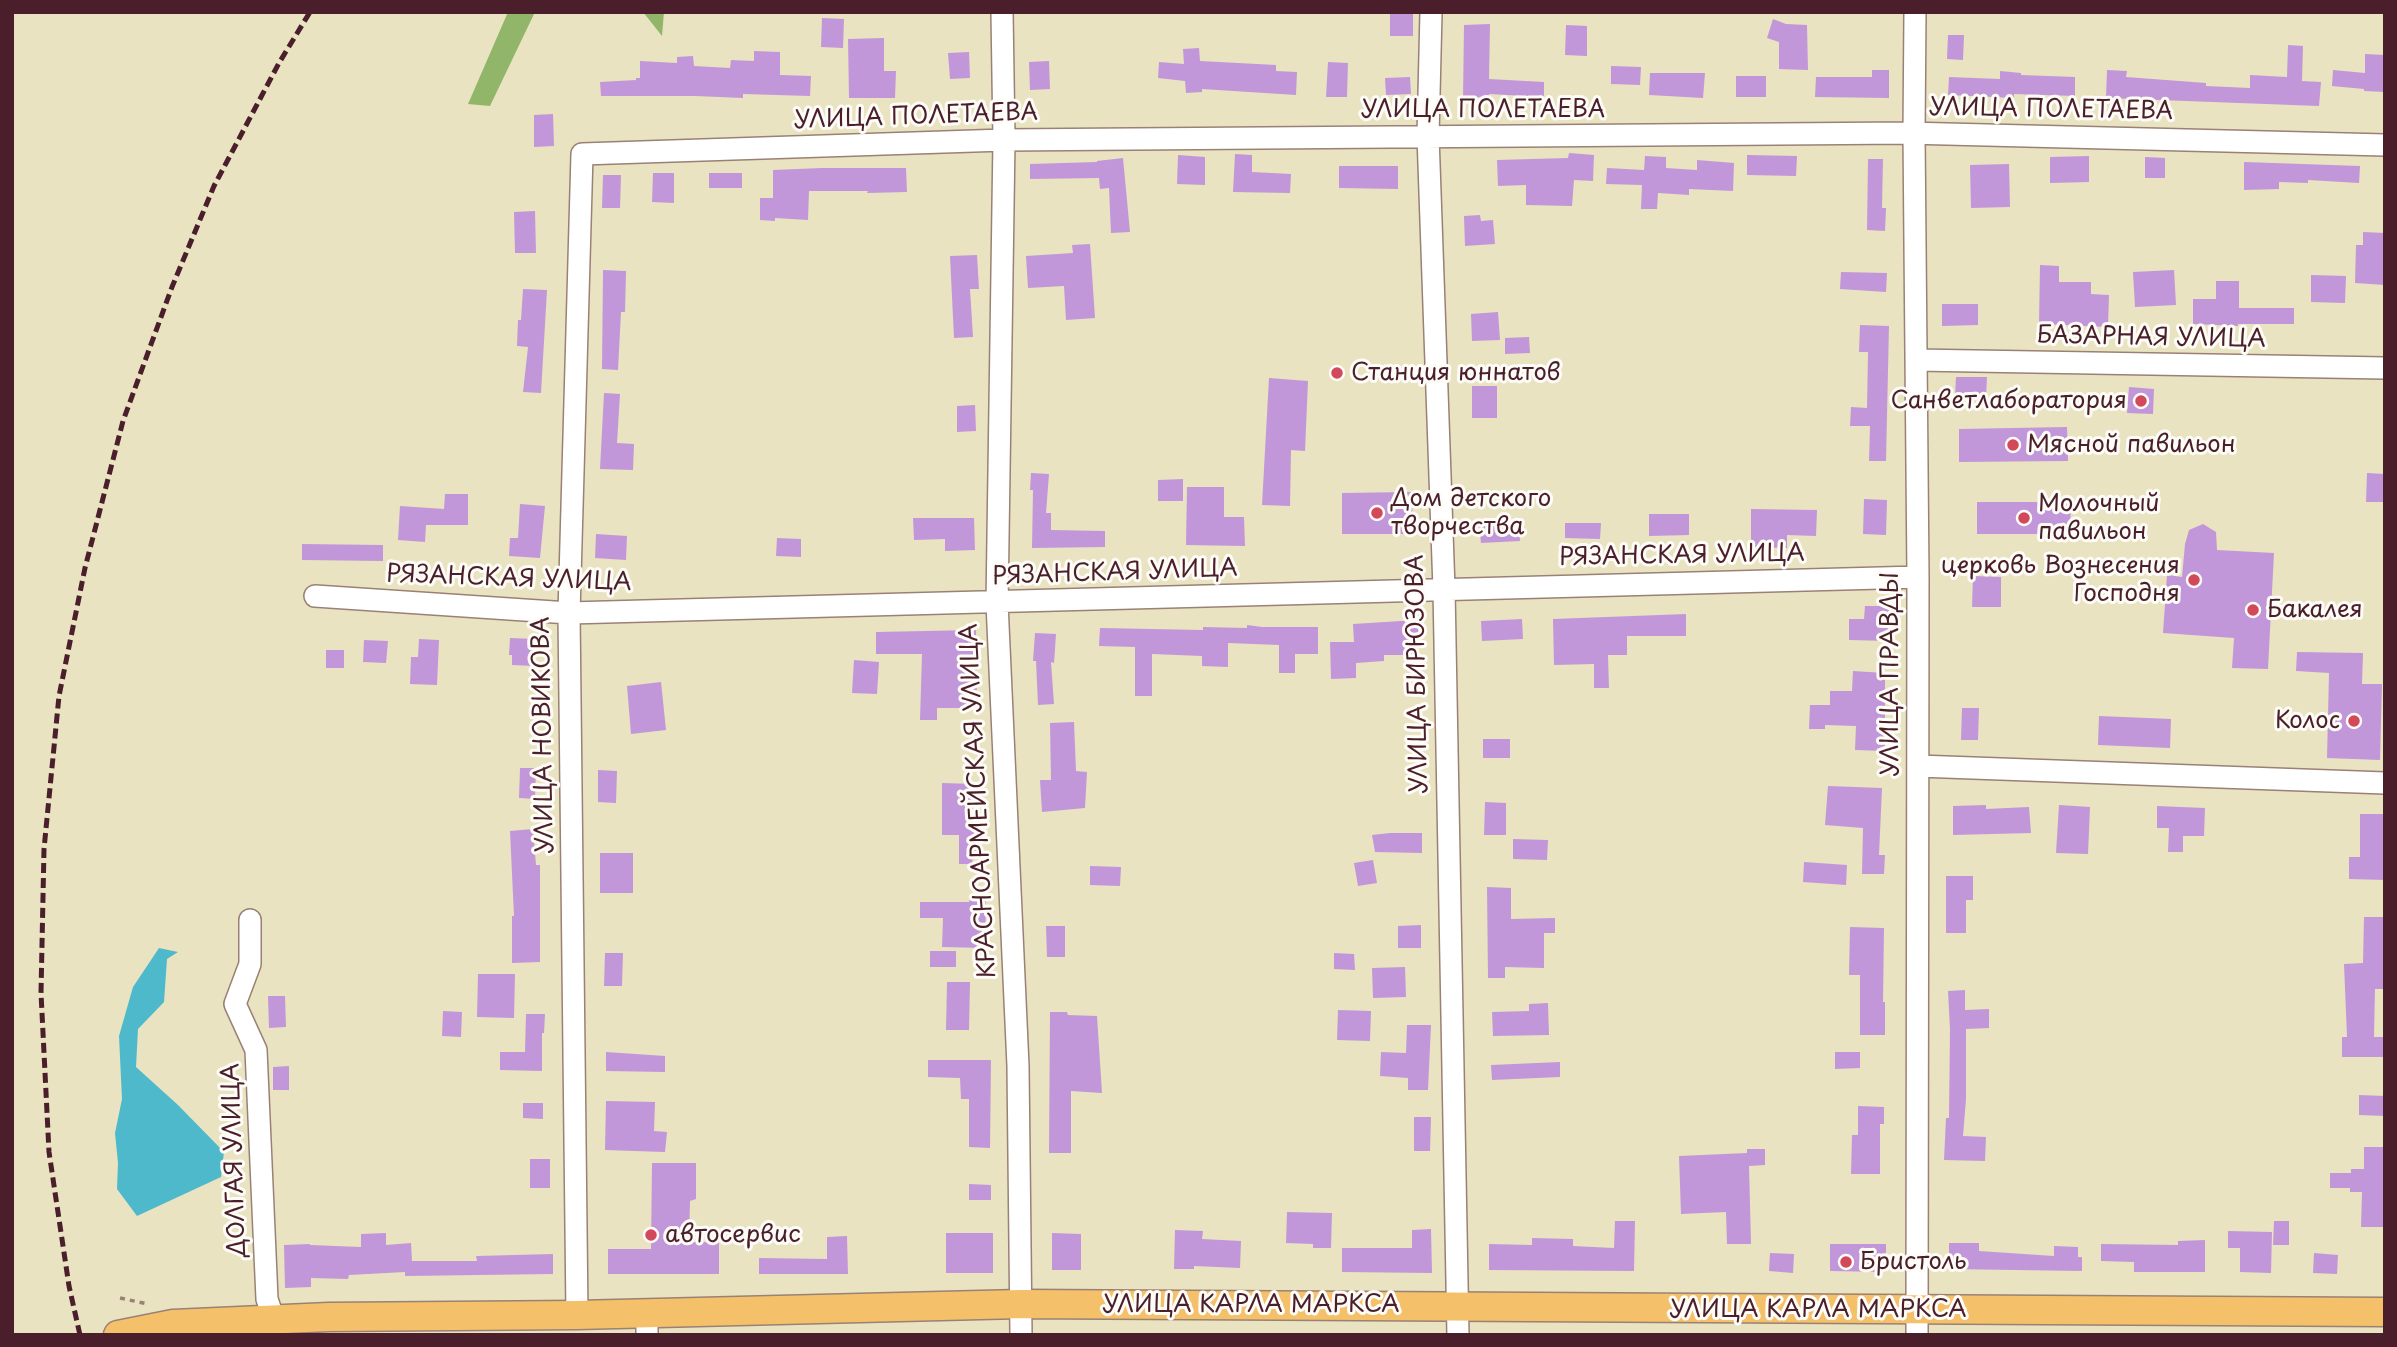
<!DOCTYPE html>
<meta charset="utf-8">
<style>
body{margin:0}
#map{position:relative;width:2397px;height:1347px;overflow:hidden;background:#e9e3c1;font-family:"Playpen Sans",sans-serif}
canvas{display:block}
.frame{position:absolute;inset:0;border:14px solid #4a1f2b;pointer-events:none}
</style>
<div id="map">
<canvas width="2397" height="1347"></canvas>
<div class="frame"></div>
</div>
<script>
const c = document.querySelector('canvas').getContext('2d');
c.lineJoin = 'round';
function paint(path, color) {
  c.fillStyle = color;
  c.fill(path, 'evenodd');
}
function shape(rows) {
  const path = new Path2D();
  for (const r of rows) {
    path.moveTo(r[0], r[1]);
    for (let i = 2; i < r.length; i += 2) path.lineTo(r[i], r[i + 1]);
  }
  return path;
}
function stroke(path, color, width, dash) {
  c.strokeStyle = color;
  c.lineWidth = width;
  c.lineCap = dash ? 'butt' : 'round';
  c.setLineDash(dash || []);
  c.stroke(path);
}
function label(font, color, halo, rows, align = 'center') {
  c.font = font + ' "Playpen Sans",sans-serif';
  c.lineWidth = 6;
  c.setLineDash([]);
  c.textBaseline = 'middle';
  c.strokeStyle = halo;
  c.fillStyle = color;
  for (const [text, x, y, turn = 0] of rows) {
    c.save();
    c.translate(x, y);
    c.rotate((+turn || 0) * Math.PI / 180);
    c.textAlign = isNaN(turn) ? turn : align;
    if (halo) c.strokeText(text, 0, 0);
    c.fillText(text, 0, 0);
    c.restore();
  }
}
paint(shape([
 [508,12,535,12,490,106,468,104],
 [643,12,664,12,662,36]
]), '#92b669');
paint(shape([
 [159,948,178,952,167,959,164,1002,138,1029,136,1067,178,1105,224,1152,221,1177,137,1216,117,1189,118,1163,115,1133,122,1099,119,1036,133,987]
]), '#4eb9cb');
paint(shape([
 [1390,13,1413,13,1413,36,1390,36],
 [822,18,844,19,843,48,821,47],
 [1773,19,1786,24,1807,25,1808,70,1779,69,1779,42,1767,38],
 [1490,24,1489,79,1544,82,1544,97,1489,94,1489,97,1463,98,1464,25],
 [1566,25,1587,26,1587,56,1565,55],
 [1948,35,1964,35,1963,60,1947,59],
 [884,38,884,71,896,71,895,98,849,98,848,39],
 [2288,45,2303,46,2302,81,2321,82,2319,106,2106,98,2107,70,2127,71,2126,77,2206,83,2206,86,2250,88,2250,75,2287,77],
 [1199,48,1200,61,1276,65,1276,71,1297,72,1296,95,1202,89,1202,92,1186,93,1185,81,1158,78,1159,62,1184,64,1183,49],
 [754,51,780,52,780,75,811,76,810,96,743,94,743,98,695,96,601,96,600,82,636,80,636,78,640,78,640,61,677,63,677,57,693,56,694,66,730,68,731,60,754,61],
 [969,52,970,78,950,79,948,53],
 [2365,54,2385,55,2385,92,2364,91,2364,89,2332,86,2333,70,2365,73],
 [1049,61,1050,89,1030,90,1029,62],
 [1328,62,1348,63,1347,97,1326,97],
 [1611,66,1641,67,1640,85,1611,84],
 [1872,70,1889,70,1889,98,1815,97,1816,77,1872,77],
 [2000,71,2021,73,2021,75,2075,77,2075,96,2014,94,2014,98,1948,95,1949,77,2000,79],
 [1650,73,1705,73,1703,98,1649,95],
 [1736,76,1766,76,1766,97,1736,97],
 [1410,77,1411,94,1386,95,1385,78],
 [553,114,554,146,534,147,534,115],
 [1569,153,1594,155,1593,181,1574,180,1572,206,1526,205,1526,185,1498,186,1497,160,1568,158],
 [1235,154,1252,155,1252,172,1291,174,1290,193,1233,192],
 [1178,155,1205,157,1205,185,1177,184],
 [1747,155,1797,156,1796,176,1747,175],
 [1645,156,1666,157,1666,168,1697,170,1697,160,1734,163,1733,191,1689,189,1689,195,1658,193,1657,209,1641,209,1642,185,1606,184,1607,168,1644,170],
 [2089,156,2089,182,2050,183,2050,157],
 [2145,157,2165,158,2165,178,2145,178],
 [1123,158,1130,232,1111,233,1109,188,1100,189,1099,178,1030,179,1030,164,1097,162,1097,161],
 [1868,159,1883,159,1882,208,1886,208,1885,231,1867,230],
 [2244,162,2360,166,2359,183,2308,180,2308,183,2279,182,2279,189,2244,190],
 [2009,164,2010,207,1971,208,1970,165],
 [1339,166,1398,166,1398,189,1339,188],
 [822,168,906,168,907,192,867,193,868,191,809,191,808,220,775,218,775,221,760,220,760,198,773,198,773,170],
 [653,173,674,173,674,203,652,202],
 [709,173,742,173,742,188,709,188],
 [603,175,621,175,620,208,602,208],
 [535,211,536,253,515,253,514,212],
 [1480,215,1481,221,1493,220,1495,244,1465,246,1464,216],
 [2363,232,2385,233,2385,285,2355,283,2356,245,2363,245],
 [1090,244,1095,318,1066,320,1064,286,1028,288,1026,256,1073,253,1072,245],
 [977,255,979,289,970,289,973,337,954,338,950,256],
 [2040,265,2059,266,2059,282,2091,282,2091,294,2109,295,2108,327,2039,324],
 [603,270,626,271,625,312,621,312,618,370,602,369],
 [2174,270,2176,305,2135,307,2133,272],
 [1841,272,1887,273,1886,292,1840,289],
 [2311,275,2346,276,2345,303,2311,302],
 [2216,281,2239,281,2239,308,2294,308,2294,324,2238,324,2238,326,2193,324,2193,299,2216,299],
 [523,289,547,290,541,393,523,392,528,347,517,346,518,320,521,320],
 [1942,304,1978,304,1978,325,1942,326],
 [1498,312,1500,340,1472,341,1471,314],
 [1860,325,1889,326,1886,461,1869,461,1870,426,1850,426,1851,407,1867,408,1868,352,1859,352],
 [1529,337,1530,353,1505,354,1505,338],
 [1956,377,1987,377,1986,398,1955,397],
 [1269,378,1308,381,1305,451,1291,450,1290,506,1262,505],
 [1472,386,1497,386,1497,418,1472,418],
 [2129,387,2154,389,2153,414,2127,413],
 [604,393,620,394,617,443,634,444,633,470,600,469],
 [975,405,976,431,957,432,957,406],
 [2067,427,2068,461,1959,462,1959,429],
 [1031,473,1049,474,1046,513,1051,513,1051,530,1105,531,1105,547,1032,548,1033,490,1030,490],
 [2367,473,2385,474,2385,502,2366,502],
 [1183,479,1183,501,1158,501,1158,480],
 [1187,487,1224,487,1224,517,1244,517,1245,546,1186,545],
 [1412,492,1413,534,1342,534,1342,493],
 [445,494,468,494,468,525,426,525,425,542,398,540,400,506,444,509],
 [1864,499,1887,500,1886,535,1863,534],
 [1977,502,2071,502,2070,534,1977,534],
 [520,504,545,506,540,558,509,556,510,538,518,538],
 [1751,509,1817,510,1816,536,1787,535,1787,548,1751,547],
 [1649,514,1689,514,1689,535,1649,536],
 [913,518,974,518,975,550,945,551,945,539,914,540],
 [1519,522,1520,541,1481,543,1479,524],
 [1565,523,1601,523,1600,539,1565,538],
 [2203,524,2216,532,2217,550,2274,553,2268,669,2232,668,2234,638,2163,633,2167,575,2182,577,2185,544,2189,530],
 [596,534,627,536,626,560,595,558],
 [777,538,801,539,801,557,776,556],
 [302,544,383,545,383,561,302,560],
 [1973,576,2001,577,2001,607,1972,607],
 [1865,606,1890,606,1889,641,1849,640,1849,619,1864,619],
 [1686,614,1686,636,1627,636,1627,655,1608,655,1609,688,1594,688,1594,664,1554,665,1553,619],
 [1522,619,1523,639,1482,641,1481,621],
 [1401,621,1418,621,1418,655,1384,655,1384,661,1356,663,1356,678,1331,679,1330,642,1354,642,1353,624],
 [1247,625,1262,627,1318,627,1318,654,1295,654,1295,673,1279,673,1279,645,1228,643,1228,667,1202,666,1202,656,1152,654,1152,696,1135,696,1135,647,1099,646,1100,628,1203,630,1203,627,1247,628],
 [976,630,977,708,937,708,937,720,920,720,922,654,876,654,876,632],
 [1035,633,1056,634,1054,663,1051,662,1054,704,1038,705,1036,661,1033,661],
 [510,638,535,639,534,666,512,665,512,655,509,655],
 [419,639,439,640,437,685,410,684,411,657,418,657],
 [364,640,388,641,386,663,363,662],
 [326,650,344,650,344,668,326,668],
 [2297,652,2363,653,2362,684,2382,684,2380,760,2327,758,2329,673,2296,671],
 [854,660,879,662,877,694,852,693],
 [1853,671,1885,673,1885,751,1855,750,1856,726,1825,725,1825,729,1809,729,1810,705,1830,705,1830,691,1852,691],
 [661,682,666,730,631,734,627,686],
 [1962,708,1979,708,1978,740,1961,740],
 [2099,716,2171,719,2170,748,2098,745],
 [1074,722,1076,771,1087,772,1085,808,1042,812,1040,780,1051,780,1050,723],
 [1483,739,1510,739,1510,758,1483,758],
 [520,768,536,768,535,799,519,798],
 [598,770,617,771,616,803,598,802],
 [942,783,974,784,973,823,976,823,977,857,973,857,972,864,959,864,959,835,942,835],
 [1828,786,1882,788,1879,855,1885,855,1884,874,1862,874,1863,828,1825,825],
 [1485,802,1506,803,1506,835,1484,835],
 [1986,805,1986,809,2029,807,2031,833,1953,835,1953,806],
 [2059,805,2090,807,2088,854,2056,853],
 [2157,806,2205,808,2204,836,2183,836,2183,852,2168,852,2169,828,2157,828],
 [2360,814,2385,814,2385,880,2349,879,2349,857,2360,857],
 [533,829,536,865,540,865,540,962,512,963,512,916,514,916,510,831],
 [1390,833,1422,833,1422,853,1375,852,1372,835],
 [1513,839,1548,840,1547,860,1513,859],
 [600,853,633,853,633,893,600,893],
 [1373,860,1377,883,1358,886,1354,863],
 [1804,862,1847,865,1846,885,1803,882],
 [1090,866,1121,867,1120,886,1090,885],
 [1946,876,1973,876,1973,900,1966,900,1966,933,1946,933],
 [1487,887,1511,888,1511,919,1555,918,1555,933,1544,933,1544,968,1505,967,1505,978,1488,978],
 [970,898,986,899,985,948,942,947,943,918,920,918,920,902,969,902],
 [2364,917,2384,917,2383,989,2375,989,2374,1037,2385,1037,2385,1057,2342,1057,2342,1037,2347,1037,2344,964,2363,963],
 [1421,925,1421,948,1398,948,1398,926],
 [1046,926,1065,926,1065,957,1047,957],
 [1850,927,1884,928,1883,1002,1885,1002,1885,1035,1860,1035,1860,975,1849,975],
 [930,951,956,951,956,967,930,967],
 [605,953,623,953,622,986,604,986],
 [1334,953,1354,954,1355,970,1334,969],
 [1405,967,1406,997,1373,998,1372,968],
 [478,974,515,974,514,1018,477,1017],
 [947,982,970,982,969,1030,946,1030],
 [1965,990,1965,1010,1989,1009,1989,1028,1966,1029,1966,1099,1963,1136,1986,1137,1985,1161,1944,1160,1946,1118,1949,1118,1950,1029,1948,991],
 [268,996,285,996,286,1027,269,1028],
 [1548,1003,1549,1035,1493,1036,1492,1012,1529,1011,1529,1004],
 [1338,1010,1371,1011,1370,1041,1337,1040],
 [443,1011,462,1012,461,1037,442,1036],
 [1050,1012,1067,1012,1068,1015,1097,1016,1102,1093,1071,1091,1071,1153,1049,1153],
 [526,1014,545,1014,544,1033,542,1033,542,1071,500,1070,500,1052,525,1052],
 [1407,1025,1431,1025,1428,1090,1408,1090,1408,1078,1380,1076,1381,1052,1406,1053],
 [606,1052,665,1056,665,1072,606,1071],
 [1835,1052,1860,1052,1860,1068,1835,1069],
 [928,1060,991,1060,990,1148,969,1147,969,1099,961,1099,960,1078,928,1077],
 [1560,1062,1560,1077,1492,1080,1491,1065],
 [289,1066,289,1090,273,1090,273,1067],
 [2359,1095,2385,1096,2385,1116,2359,1115],
 [606,1101,655,1102,654,1131,667,1132,665,1152,605,1150],
 [523,1103,543,1103,543,1119,523,1118],
 [1858,1106,1884,1107,1884,1124,1880,1124,1880,1174,1851,1174,1852,1135,1858,1135],
 [1414,1117,1431,1117,1430,1151,1414,1151],
 [2364,1147,2385,1147,2385,1227,2361,1227,2362,1192,2350,1192,2350,1188,2330,1188,2330,1173,2351,1173,2351,1169,2364,1169],
 [1747,1149,1765,1149,1765,1165,1749,1166,1751,1244,1727,1244,1726,1212,1681,1214,1679,1156,1747,1153],
 [530,1159,550,1159,550,1188,530,1188],
 [652,1163,696,1163,696,1199,690,1201,689,1242,719,1242,719,1274,608,1274,608,1249,651,1249],
 [969,1184,991,1185,991,1200,969,1200],
 [1287,1212,1332,1213,1331,1248,1313,1248,1313,1244,1286,1243],
 [1615,1221,1635,1221,1634,1271,1489,1270,1489,1244,1532,1245,1532,1238,1573,1239,1573,1246,1614,1248],
 [2274,1221,2289,1221,2289,1245,2273,1245],
 [1431,1229,1432,1273,1342,1272,1342,1248,1412,1248,1412,1230],
 [1175,1230,1203,1231,1202,1239,1241,1241,1240,1268,1194,1266,1194,1269,1174,1269],
 [2228,1231,2272,1232,2271,1273,2240,1272,2240,1248,2228,1248],
 [386,1233,386,1245,411,1243,412,1261,477,1261,476,1256,553,1254,553,1274,405,1276,405,1272,349,1275,348,1279,311,1278,311,1287,285,1288,284,1245,310,1244,310,1245,361,1247,361,1234],
 [946,1233,993,1233,993,1273,946,1273],
 [1052,1233,1081,1234,1081,1270,1052,1270],
 [847,1236,848,1274,759,1274,759,1258,827,1259,827,1237],
 [2205,1240,2205,1272,2134,1272,2134,1262,2101,1261,2101,1244,2178,1245,2178,1241],
 [1949,1243,1979,1243,1979,1251,2054,1256,2054,1246,2078,1247,2078,1257,2082,1257,2082,1271,1949,1269],
 [1830,1244,1886,1244,1886,1272,1830,1271],
 [1770,1253,1794,1254,1793,1273,1769,1271],
 [2314,1253,2338,1255,2337,1274,2313,1273]
]), '#c197d9');
const minor = shape([
 [1002,12,1004,140,997,603,1018,1066,1021,1335],
 [1431,12,1428,136,1444,589,1458,1335],
 [1915,12,1914,133,1918,577,1917,1335],
 [1916,360,2385,368],
 [315,596,569,613,1918,577],
 [1918,766,2385,783],
 [250,920,250,964,235,1004,256,1050,267,1299,274,1320],
 [577,1315,569,613,582,154,1004,140,1907,133,2385,145],
 [647,1335,647,1314]
]);
const major = shape([
 [118,1335,173,1324,329,1317,577,1315,1021,1304,2385,1312]
]);
stroke(minor, '#9a8176', 24);
stroke(major, '#9a8176', 31);
stroke(shape([
 [120,1298,148,1304]
]), '#9a8176', 3.5, [5, 5]);
stroke(minor, '#fff', 21);
stroke(major, '#f4c16a', 28);
stroke(shape([
 [80,1335,69,1286,49,1152,41,993,44,849,59,696,85,568,123,421,172,287,214,186,279,63,310,12]
]), '#4a1f2b', 5, [10, 5]);
for (const [x, y, r, color] of [
 [1337,373,7,"#d1495b"],
 [2141,401,7,"#d1495b"],
 [2013,445,7,"#d1495b"],
 [1377,513,7,"#d1495b"],
 [2024,518,7,"#d1495b"],
 [2194,580,7,"#d1495b"],
 [2253,610,7,"#d1495b"],
 [2354,721,7,"#d1495b"],
 [651,1235,7,"#d1495b"],
 [1846,1262,7,"#d1495b"]
]) {
  const dot = new Path2D();
  dot.arc(x, y, r, 0, 2 * Math.PI);
  c.fillStyle = color;
  c.fill(dot);
  stroke(dot, '#fdfcf7', 2.5);
}
label('24px', '#4a1f2b', '#fdfcf7', [
 ["УЛИЦА ПОЛЕТАЕВА",1483,110],
 ["УЛИЦА ПОЛЕТАЕВА",2051,110,1],
 ["УЛИЦА ПОЛЕТАЕВА",916,117,-2],
 ["БАЗАРНАЯ УЛИЦА",2151,338,1],
 ["РЯЗАНСКАЯ УЛИЦА",1682,556,-1],
 ["РЯЗАНСКАЯ УЛИЦА",1115,573,-2],
 ["РЯЗАНСКАЯ УЛИЦА",509,579,2],
 ["УЛИЦА БИРЮЗОВА",1418,674,-91],
 ["УЛИЦА ПРАВДЫ",1891,674,-90],
 ["УЛИЦА НОВИКОВА",544,735,-91],
 ["КРАСНОАРМЕЙСКАЯ УЛИЦА",979,801,-93],
 ["ДОЛГАЯ УЛИЦА",235,1160,-92],
 ["УЛИЦА КАРЛА МАРКСА",1251,1305],
 ["УЛИЦА КАРЛА МАРКСА",1818,1310]
]);
label('24px', '#4a1f2b', '#fdfcf7', [
 ["Станция юннатов",1351,373],
 ["Санветлаборатория",2127,401,"right"],
 ["Мясной павильон",2027,445],
 ["Дом детского",1391,499],
 ["творчества",1391,527],
 ["Молочный",2038,504],
 ["павильон",2038,532],
 ["церковь Вознесения",2180,566,"right"],
 ["Господня",2180,594,"right"],
 ["Бакалея",2267,610],
 ["Колос",2340,721,"right"],
 ["автосервис",665,1235],
 ["Бристоль",1860,1262]
], 'left');
</script>
